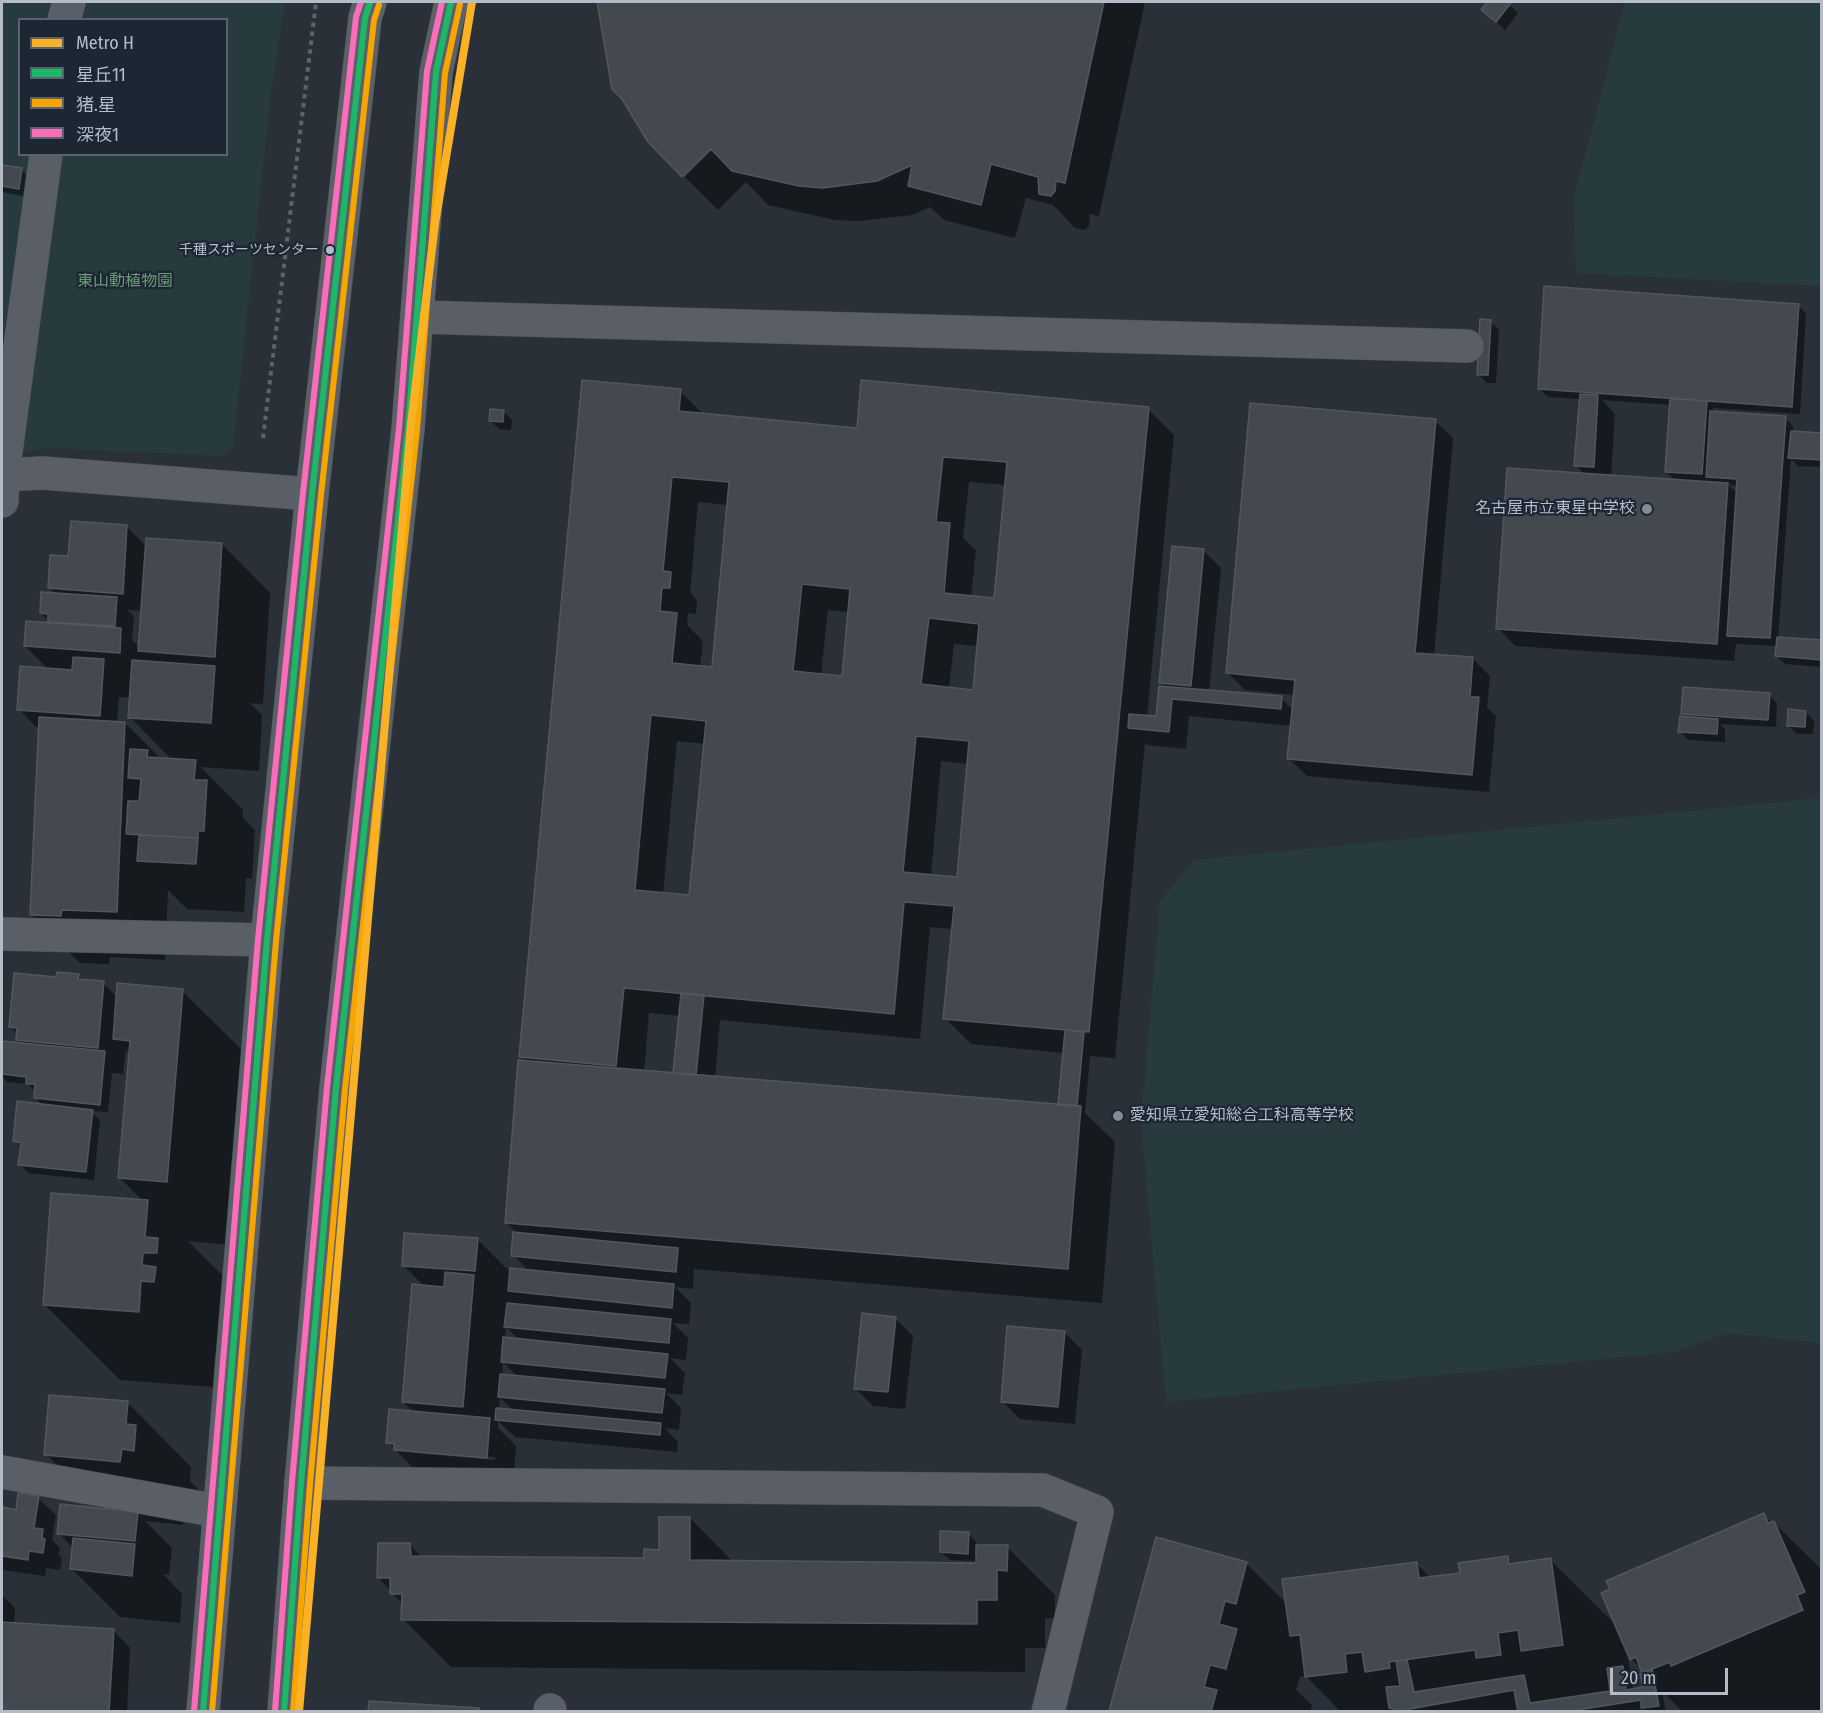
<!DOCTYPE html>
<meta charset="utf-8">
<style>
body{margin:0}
#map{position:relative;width:1823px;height:1713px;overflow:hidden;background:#2a3038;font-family:"Fira Sans Condensed","Noto Sans JP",sans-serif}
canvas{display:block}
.frame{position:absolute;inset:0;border:3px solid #b4bcc9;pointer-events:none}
.legend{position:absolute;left:18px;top:18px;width:210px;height:138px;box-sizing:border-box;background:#1d2633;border:2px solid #59626f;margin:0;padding:8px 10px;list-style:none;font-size:18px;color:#b4bcc9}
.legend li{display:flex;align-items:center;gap:12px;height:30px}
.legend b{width:30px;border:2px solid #59626f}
.scale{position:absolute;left:1610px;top:1668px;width:118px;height:27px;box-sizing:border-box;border:3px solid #b4bcc9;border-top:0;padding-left:8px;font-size:18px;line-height:21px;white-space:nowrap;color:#b4bcc9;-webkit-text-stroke:4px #1d2633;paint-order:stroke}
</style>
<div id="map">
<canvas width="1823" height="1713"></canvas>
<div class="frame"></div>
<ul class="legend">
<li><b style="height:8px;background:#fab123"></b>Metro H</li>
<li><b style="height:8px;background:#1ab867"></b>星丘11</li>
<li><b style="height:8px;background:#f7a600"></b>猪.星</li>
<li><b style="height:8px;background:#fb6dba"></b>深夜1</li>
</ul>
<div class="scale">20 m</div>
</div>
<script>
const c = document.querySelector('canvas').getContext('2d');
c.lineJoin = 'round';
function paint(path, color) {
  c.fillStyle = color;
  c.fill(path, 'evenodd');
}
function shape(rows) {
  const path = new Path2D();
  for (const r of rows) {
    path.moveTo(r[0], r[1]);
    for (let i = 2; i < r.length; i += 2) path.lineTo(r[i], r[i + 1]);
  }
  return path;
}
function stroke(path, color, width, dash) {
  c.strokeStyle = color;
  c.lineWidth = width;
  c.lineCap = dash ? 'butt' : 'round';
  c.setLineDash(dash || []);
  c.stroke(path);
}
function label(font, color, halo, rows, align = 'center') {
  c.font = font + ' "Fira Sans Condensed","Noto Sans JP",sans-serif';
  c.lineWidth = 4.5;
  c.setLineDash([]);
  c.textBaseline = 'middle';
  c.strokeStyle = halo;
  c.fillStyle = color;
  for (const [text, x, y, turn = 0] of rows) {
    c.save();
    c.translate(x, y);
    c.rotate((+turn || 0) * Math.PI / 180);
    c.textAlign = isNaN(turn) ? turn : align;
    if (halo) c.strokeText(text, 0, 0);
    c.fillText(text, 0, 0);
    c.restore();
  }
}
paint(shape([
 [2,2,285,2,271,92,233,447,223,456,48,448,2,455],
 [20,20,226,20,226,154,20,154],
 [1625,2,1821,2,1821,286,1576,273,1574,197],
 [1821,798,1821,1343,1727,1333,1675,1352,1166,1402,1141,1121,1160,902,1194,860]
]), '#273a3e');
paint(shape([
 [598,2,1145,2,1099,216,1090,214,1089,226,1085,230,1075,228,1053,205,1026,198,1015,238,944,220,930,207,912,215,858,221,835,220,768,205,746,182,718,210,685,177,717,145,623,98,613,88],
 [1489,2,1506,2,1518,13,1505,30,1483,10],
 [2,167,22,170,30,178,27,197,2,192],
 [1798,305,1806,314,1800,414,1712,408,1717,413,1785,418,1793,426,1793,433,1822,435,1822,467,1798,466,1791,458,1778,639,1822,642,1822,667,1785,664,1777,656,1778,646,1736,644,1734,661,1515,646,1498,628,1585,475,1576,465,1581,399,1548,397,1539,388],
 [1602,400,1671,405,1666,471,1676,481,1611,476,1615,414],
 [1729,485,1738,486,1738,494],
 [1490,321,1499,330,1496,383,1487,383,1478,374],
 [680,391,704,415,858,429,1148,409,1174,435,1147,717,1158,718,1166,688,1161,683,1203,550,1221,568,1209,692,1281,698,1293,710,1295,695,1245,690,1228,673,1435,421,1453,438,1434,656,1473,659,1490,676,1487,708,1496,716,1489,792,1307,776,1289,759,1292,726,1189,716,1186,749,1147,745,1145,743,1115,1058,1090,1056,1085,1113,1115,1142,1102,1303,694,1269,693,1289,675,1287,691,1303,689,1324,673,1323,688,1338,686,1360,670,1358,685,1373,682,1395,666,1393,681,1408,679,1430,665,1428,678,1442,677,1452,515,1437,498,1421,498,1428,516,1446,513,1483,421,1476,388,1442,415,1413,403,1402,425,1287,404,1266,477,1239,511,1273,529,1271,513,1255,518,1234,506,1222,527,1062,520,1056],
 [969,482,1006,485,996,600,971,598,976,550,963,538],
 [698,502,728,505,713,668,700,667,703,641,687,625,688,613,696,614,697,600,690,592],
 [828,610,849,612,843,677,821,675],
 [954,644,979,646,974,691,949,689],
 [677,741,706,744,691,897,663,894],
 [941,761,968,764,958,879,931,876],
 [930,927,953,929,945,1018,971,1044,1064,1053,1059,1106,715,1078,720,1020,920,1039],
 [649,1013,680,1016,677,1075,644,1072],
 [506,1327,520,1340,505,1339],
 [503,1362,518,1377,502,1376],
 [500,1398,514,1411,499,1410],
 [413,1450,495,1457,495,1460,413,1453],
 [503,411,512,420,511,430,499,429,490,420],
 [127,527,147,547,222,544,270,593,263,704,250,703,262,715,259,771,201,767,243,810,243,818,255,830,252,879,246,878,244,912,187,909,168,890,165,960,110,957,109,964,80,963,31,915,40,727,36,727,19,709,49,670,25,646,52,625,41,613,57,595,50,588,69,558],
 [127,610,142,611,140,648,132,640,134,616],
 [119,697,131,698,130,717,172,760,161,759,125,723,117,723],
 [1769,695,1777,703,1776,727,1720,724,1725,729,1725,742,1688,740,1680,731,1687,718,1682,713],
 [1806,712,1814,721,1813,734,1797,734,1788,725],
 [79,976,84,981,103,983,117,997,182,991,246,1054,230,1245,188,1241,223,1276,220,1302,233,1315,232,1328,218,1327,218,1331,231,1344,229,1356,215,1355,213,1387,120,1380,45,1305,143,1201,119,1177,130,1054,126,1050,123,1074,112,1073,108,1112,91,1111,100,1120,94,1180,28,1173,20,1164,22,1148,15,1141,43,1106,35,1097,36,1092,28,1084,7,1082,2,1076,2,1042,22,1044,17,1040,18,1034,10,1027,57,979],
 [895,1318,913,1336,905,1409,873,1406,855,1388],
 [1064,1332,1082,1350,1075,1424,1020,1419,1002,1401],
 [128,1403,191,1467,190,1481,199,1490,198,1514,185,1512,183,1525,145,1521,172,1548,169,1575,163,1574,182,1594,180,1623,120,1617,72,1569,73,1548,59,1533,101,1510,46,1454],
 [38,1498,56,1515,52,1540,60,1548,59,1555,62,1558,60,1570,46,1568,45,1576,2,1570,2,1509,17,1511],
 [1763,1515,1772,1523,1774,1523,1822,1570,1822,1712,1683,1712,1662,1691,1666,1712,1647,1712,1644,1709,1636,1710,1636,1712,1341,1712,1307,1677,1300,1676,1296,1690,1312,1705,1310,1712,1111,1711,1246,1563,1287,1604,1416,1563,1431,1578,1461,1574,1507,1558,1514,1565,1550,1560,1618,1627],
 [1628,1656,1643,1670,1645,1688,1633,1690],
 [690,1518,733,1562,974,1564,974,1561,950,1560,941,1552,968,1533,976,1542,976,1546,1007,1547,1055,1595,1055,1618,1045,1618,1045,1648,1025,1648,1025,1672,451,1667,403,1619,403,1605,379,1578,410,1545,422,1558,645,1559,661,1551],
 [2,1595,15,1608,14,1625,113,1630,130,1648,127,1712,2,1712]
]), '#0007');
const building = shape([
 [597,2,1104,2,1065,183,1056,181,1055,191,1051,196,1044,195,1039,194,1038,177,991,164,981,205,908,186,912,165,877,181,823,188,799,186,732,171,711,149,682,177,648,142,622,99,612,89,597,2],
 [1487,2,1509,2,1511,3,1496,22,1481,10,1487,2],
 [2,165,22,168,19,189,2,186,2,165],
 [1544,286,1799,304,1792,407,1538,389,1544,286],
 [1480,319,1491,320,1488,375,1477,375,1480,319],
 [582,380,681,389,679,411,857,428,861,380,1149,407,1089,1032,943,1019,954,906,904,902,894,1014,624,988,616,1066,519,1057,582,380],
 [943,457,1007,462,994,598,944,593,950,523,936,522,943,457],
 [672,477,729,482,712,667,672,663,677,613,660,611,662,588,670,588,671,572,663,571,672,477],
 [802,584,850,589,842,676,793,671,802,584],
 [929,618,979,624,973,690,921,684,929,618],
 [651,715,706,721,689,895,635,890,651,715],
 [916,736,969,741,957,877,903,872,916,736],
 [1580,394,1598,395,1594,467,1574,466,1580,394],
 [1670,398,1707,401,1702,474,1665,472,1670,398],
 [1250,403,1436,419,1415,653,1473,657,1470,697,1479,697,1472,775,1287,759,1295,680,1226,673,1250,403],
 [490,409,504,410,503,422,489,421,490,409],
 [1710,411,1786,416,1770,638,1727,636,1737,479,1706,477,1710,411],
 [1791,431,1822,433,1822,460,1788,458,1791,431],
 [1507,468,1728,483,1717,644,1496,629,1507,468],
 [71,521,127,525,123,594,48,588,50,555,68,556,71,521],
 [146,538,222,543,215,657,138,651,146,538],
 [1172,546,1204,549,1191,686,1159,683,1172,546],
 [41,592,117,597,115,626,48,622,48,614,40,613,41,592],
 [26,621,121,628,120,653,24,646,26,621],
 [1777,637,1822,640,1822,660,1775,656,1777,637],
 [73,657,104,659,100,716,17,710,20,666,72,670,73,657],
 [132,660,215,666,211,723,128,718,132,660],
 [1159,686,1282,696,1281,709,1172,699,1169,732,1128,728,1129,714,1156,716,1159,686],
 [1683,687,1770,693,1768,720,1681,714,1683,687],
 [1788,709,1806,711,1805,727,1787,726,1788,709],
 [1680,716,1718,719,1717,734,1678,732,1680,716],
 [39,717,125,722,117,912,62,910,61,916,30,915,39,717],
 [130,749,148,750,147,757,196,760,194,780,207,780,204,831,198,831,198,838,126,834,128,801,139,801,141,779,128,778,130,749],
 [139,835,198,838,196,864,137,861,139,835],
 [57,972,79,974,78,979,104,981,98,1048,16,1040,17,1028,9,1027,14,973,56,977,57,972],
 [117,983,183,989,167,1182,118,1178,130,1041,113,1039,117,983],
 [681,993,704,995,696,1075,673,1073,681,993],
 [1065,1030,1084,1032,1077,1106,1058,1105,1065,1030],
 [2,1041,105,1051,100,1105,34,1098,35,1084,26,1084,26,1077,2,1074,2,1041],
 [518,1060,1081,1106,1068,1269,505,1223,518,1060],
 [17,1101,93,1110,86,1172,18,1165,21,1143,13,1141,17,1101],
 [51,1193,148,1200,145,1237,158,1238,157,1253,143,1253,142,1265,156,1267,154,1282,141,1281,139,1312,43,1305,51,1193],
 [513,1232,678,1248,676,1272,511,1256,513,1232],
 [404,1233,478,1238,475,1271,402,1266,404,1233],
 [510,1268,674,1284,672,1308,508,1291,510,1268],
 [445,1272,474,1275,463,1407,402,1402,412,1284,444,1287,445,1272],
 [507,1303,671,1319,669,1343,504,1327,507,1303],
 [862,1313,896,1317,888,1392,854,1389,862,1313],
 [1007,1326,1065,1331,1058,1407,1001,1402,1007,1326],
 [503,1337,668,1354,665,1378,501,1362,503,1337],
 [500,1374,665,1389,662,1413,498,1397,500,1374],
 [49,1395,128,1401,126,1424,136,1425,134,1451,122,1449,120,1462,44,1455,49,1395],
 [496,1408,661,1423,660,1435,495,1420,496,1408],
 [389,1409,490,1418,487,1458,394,1450,394,1444,386,1443,389,1409],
 [18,1493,39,1496,34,1528,43,1529,42,1538,45,1539,43,1553,29,1551,28,1560,2,1556,2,1507,16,1510,18,1493],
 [60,1504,138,1512,135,1541,57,1534,60,1504],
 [1764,1513,1768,1523,1774,1521,1805,1592,1797,1595,1803,1610,1671,1666,1670,1662,1642,1673,1636,1657,1630,1660,1601,1593,1610,1589,1606,1581,1764,1513],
 [659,1517,690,1517,690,1560,976,1563,976,1545,1008,1545,1007,1571,997,1570,997,1600,977,1600,977,1624,401,1620,402,1594,390,1594,390,1578,377,1578,378,1543,410,1543,411,1556,644,1558,644,1549,659,1550,659,1517],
 [940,1531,969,1532,968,1554,940,1552,940,1531],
 [1156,1537,1247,1562,1236,1604,1225,1601,1219,1624,1237,1629,1226,1669,1210,1665,1204,1687,1217,1690,1211,1712,1109,1711,1156,1537],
 [73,1538,135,1544,132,1576,70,1569,73,1538],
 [1508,1556,1509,1564,1551,1558,1563,1645,1521,1651,1518,1630,1498,1633,1501,1655,1476,1658,1475,1650,1389,1662,1390,1668,1365,1672,1362,1652,1345,1654,1347,1672,1305,1677,1300,1635,1290,1636,1282,1579,1417,1562,1419,1578,1460,1573,1458,1563,1508,1556],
 [2,1622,114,1629,109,1712,2,1712,2,1622],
 [1407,1660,1414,1692,1524,1675,1530,1703,1610,1691,1607,1668,1623,1666,1626,1690,1643,1687,1640,1674,1652,1669,1659,1706,1641,1708,1641,1700,1564,1712,1518,1712,1514,1690,1410,1709,1410,1712,1394,1712,1395,1709,1389,1708,1386,1687,1400,1686,1396,1661,1407,1660],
 [369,1701,479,1708,479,1712,368,1712,369,1701]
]);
paint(building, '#444950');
stroke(building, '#52575f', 1.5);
const minor = shape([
 [64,20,69,2],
 [417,317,1467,346],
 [2,475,43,473,312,494],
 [2,501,3,474,46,154],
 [2,934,267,940],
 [2,1472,218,1511],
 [301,1483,1043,1490,1097,1512,1048,1712],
 [550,1712,550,1710]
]);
const major = shape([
 [203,1712,267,940,312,494,365,18,370,2],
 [284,1712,301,1483,336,1088,408,429,436,72,451,2]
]);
stroke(minor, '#484c53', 34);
stroke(major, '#484c55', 34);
stroke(shape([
 [263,438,316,2]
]), '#5d636a', 4, [4.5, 4.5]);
stroke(minor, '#5a5e66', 33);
stroke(major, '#5c6168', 33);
stroke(shape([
 [203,1712,267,940,312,494,365,18,370,2],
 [284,1712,301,1483,336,1088,408,429,436,72,451,2]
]), '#1ab867', 6);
stroke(shape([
 [212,1712,276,941,321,495,374,20,379,5],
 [293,1712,310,1484,345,1089,417,430,445,73,460,4]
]), '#f7a600', 6);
stroke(shape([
 [194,1711,258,939,303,493,356,17,361,2],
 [275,1711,292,1482,327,1087,399,428,427,71,442,2]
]), '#fb6dba', 6);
stroke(shape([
 [299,1712,411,424,435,224,472,2]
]), '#fab123', 8);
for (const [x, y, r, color] of [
 [330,250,5,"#b4bcc9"],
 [1647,509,6,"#848b96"],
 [1118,1116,6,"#848b96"]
]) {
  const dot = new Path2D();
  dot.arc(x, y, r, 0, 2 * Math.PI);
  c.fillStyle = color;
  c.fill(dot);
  stroke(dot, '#1d2633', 2);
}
label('14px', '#b4bcc9', '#1d2633', [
 ["千種スポーツセンター",319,250]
], 'right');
label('16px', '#6b9a76', '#1d2633', [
 ["東山動植物園",125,282]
]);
label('16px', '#b4bcc9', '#1d2633', [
 ["名古屋市立東星中学校",1635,509],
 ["愛知県立愛知総合工科高等学校",1130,1116,"left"]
], 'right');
</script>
